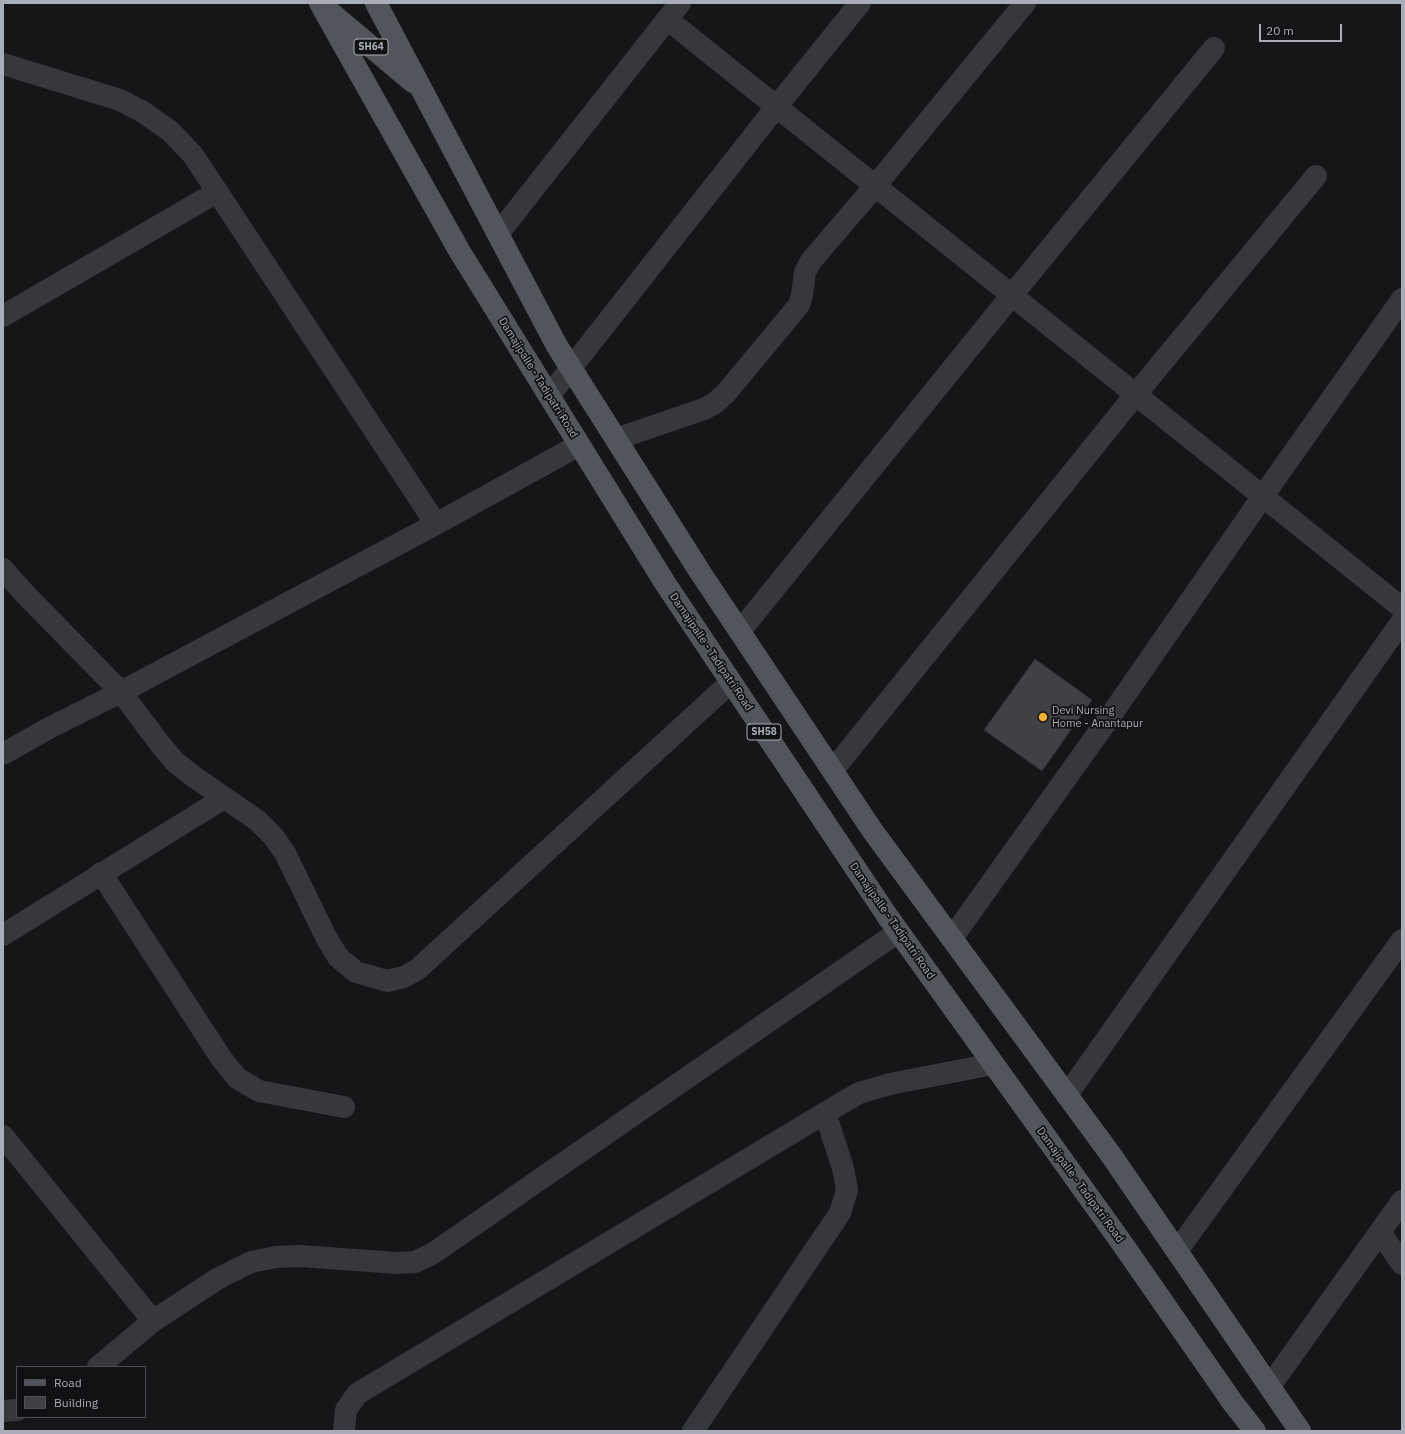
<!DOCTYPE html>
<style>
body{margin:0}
#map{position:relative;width:1405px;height:1434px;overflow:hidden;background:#161618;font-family:"IBM Plex Sans",sans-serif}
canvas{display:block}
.frame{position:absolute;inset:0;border:4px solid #a8adb8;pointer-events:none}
.legend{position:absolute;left:16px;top:1366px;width:130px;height:52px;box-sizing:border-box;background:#111113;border:1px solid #4d4f55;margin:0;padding:5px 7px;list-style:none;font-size:12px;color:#a8adb8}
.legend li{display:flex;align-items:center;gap:8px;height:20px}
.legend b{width:20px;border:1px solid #4d4f55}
.scale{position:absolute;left:1259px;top:24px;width:83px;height:18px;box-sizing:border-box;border:2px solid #a8adb8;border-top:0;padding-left:5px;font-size:12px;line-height:14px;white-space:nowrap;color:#a8adb8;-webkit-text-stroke:3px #111113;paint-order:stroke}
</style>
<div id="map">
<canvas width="1405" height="1434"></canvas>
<div class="frame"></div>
<ul class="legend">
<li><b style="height:5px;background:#53555c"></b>Road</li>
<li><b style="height:11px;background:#404145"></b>Building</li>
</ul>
<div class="scale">20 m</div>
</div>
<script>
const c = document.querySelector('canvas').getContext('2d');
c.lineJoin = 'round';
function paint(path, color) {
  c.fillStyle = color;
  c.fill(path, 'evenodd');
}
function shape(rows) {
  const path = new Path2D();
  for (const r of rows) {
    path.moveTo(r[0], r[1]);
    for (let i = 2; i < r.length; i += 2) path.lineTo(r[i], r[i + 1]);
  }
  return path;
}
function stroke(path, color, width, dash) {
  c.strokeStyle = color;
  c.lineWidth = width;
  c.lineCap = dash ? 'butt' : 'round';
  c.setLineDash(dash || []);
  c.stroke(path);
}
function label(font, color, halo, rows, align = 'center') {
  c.font = font + ' "IBM Plex Sans",sans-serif';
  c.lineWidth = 3.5;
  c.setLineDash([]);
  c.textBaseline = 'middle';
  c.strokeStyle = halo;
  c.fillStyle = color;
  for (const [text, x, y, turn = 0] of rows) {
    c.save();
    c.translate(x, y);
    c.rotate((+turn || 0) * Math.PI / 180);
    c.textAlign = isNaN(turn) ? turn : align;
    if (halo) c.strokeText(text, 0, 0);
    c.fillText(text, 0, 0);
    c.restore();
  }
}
const building = shape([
 [1035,659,1092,700,1042,771,984,730,1035,659]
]);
paint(building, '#404145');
stroke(building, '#303034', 1);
stroke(shape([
 [667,19,1402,608],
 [3,64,120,100,143,112,170,131,193,155,436,524],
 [498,234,680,3],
 [3,316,217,192],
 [549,396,777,106,860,3],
 [616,439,704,409,715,403,726,393,799,305,802,295,805,272,811,261,876,185,1025,3],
 [3,569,24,593,121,692,160,744,175,762,193,776,258,821,273,836,285,853,326,937,338,957,356,972,387,981,404,977,418,969,731,682],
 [740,631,1012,295,1214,48],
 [3,754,49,728,121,692,436,524,579,445],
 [833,770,1136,394,1316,176],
 [101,873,221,1058,237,1078,259,1091,344,1107],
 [3,935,224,798],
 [952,938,1109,718,1263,496,1402,299],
 [1067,1095,1402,621],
 [3,1136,153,1321],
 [1380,1232,1402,1264],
 [1177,1251,1402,940],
 [98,1367,153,1321,217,1279,251,1262,276,1257,300,1256,397,1263,415,1262,432,1254,898,932],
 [1270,1386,1402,1201],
 [3,1411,17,1410],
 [344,1431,346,1410,357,1394,825,1113,859,1093,890,1084,993,1064],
 [693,1431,840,1213,847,1190,843,1168,825,1113]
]), '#37383d', 22);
stroke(shape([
 [320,3,460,252,665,583,888,917,1119,1239,1233,1403,1255,1431],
 [376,3,557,346,700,572,872,830,1111,1155,1300,1431],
 [331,13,413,82]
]), '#53555c', 22);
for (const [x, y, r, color] of [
 [1043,717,5,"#f2b134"]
]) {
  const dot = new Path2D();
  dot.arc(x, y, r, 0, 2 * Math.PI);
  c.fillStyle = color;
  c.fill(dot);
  stroke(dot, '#111113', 1.5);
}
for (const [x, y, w] of [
 [371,47,34],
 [764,732,34]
]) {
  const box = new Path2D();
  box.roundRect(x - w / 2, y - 8, w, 16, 3);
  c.fillStyle = '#111113';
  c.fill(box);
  stroke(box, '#a8adb8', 1);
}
label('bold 10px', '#a8adb8', null, [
 ["SH64",371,47],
 ["SH58",764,732]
]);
label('11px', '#a8adb8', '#111113', [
 ["Damajipalle - Tadipatri Road",538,378,58],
 ["Damajipalle - Tadipatri Road",711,652,56],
 ["Damajipalle - Tadipatri Road",892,921,55],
 ["Damajipalle - Tadipatri Road",1080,1185,54]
]);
label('11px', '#a8adb8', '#111113', [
 ["Devi Nursing",1052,711],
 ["Home - Anantapur",1052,724]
], 'left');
</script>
